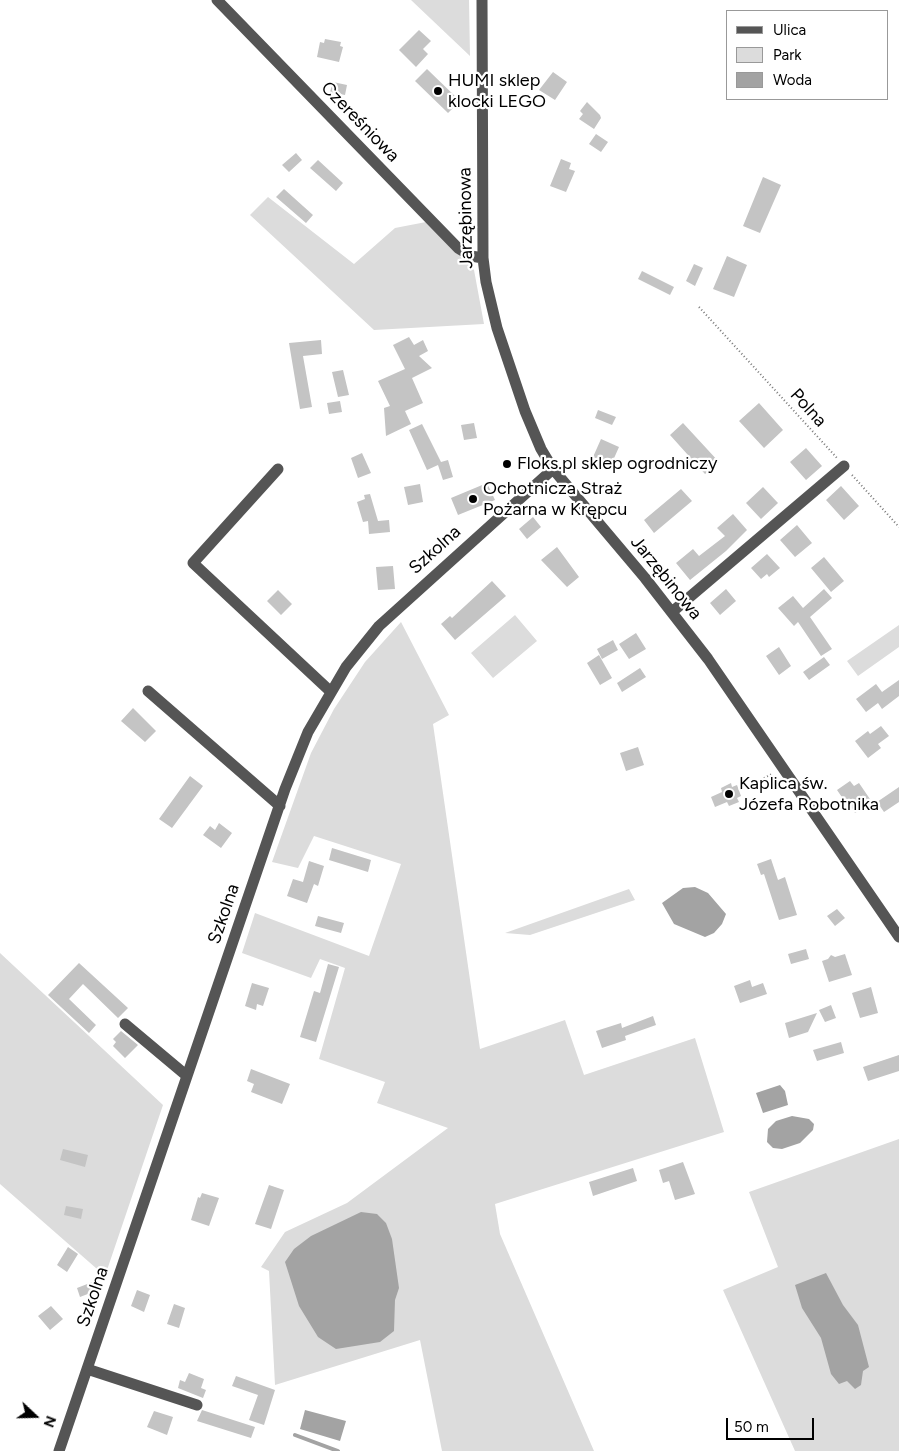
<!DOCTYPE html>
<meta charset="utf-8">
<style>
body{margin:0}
#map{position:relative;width:899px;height:1451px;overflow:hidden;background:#fff;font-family:Figtree,sans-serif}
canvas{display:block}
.legend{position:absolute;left:726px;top:10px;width:162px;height:90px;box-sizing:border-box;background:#fff;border:1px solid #999;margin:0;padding:6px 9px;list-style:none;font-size:15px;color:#000}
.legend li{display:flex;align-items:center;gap:10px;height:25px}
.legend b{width:25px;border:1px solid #999}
.north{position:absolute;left:10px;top:1391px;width:50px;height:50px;-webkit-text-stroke:4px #fff;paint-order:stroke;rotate:111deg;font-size:14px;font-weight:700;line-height:20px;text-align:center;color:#000}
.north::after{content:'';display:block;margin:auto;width:18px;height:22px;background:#000;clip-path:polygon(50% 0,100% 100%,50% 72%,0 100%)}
.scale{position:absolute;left:726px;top:1418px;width:88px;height:22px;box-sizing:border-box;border:2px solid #000;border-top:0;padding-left:6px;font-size:15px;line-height:18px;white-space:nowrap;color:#000;-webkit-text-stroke:4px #fff;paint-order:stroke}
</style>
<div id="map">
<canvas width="899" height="1451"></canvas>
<ul class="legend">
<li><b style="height:6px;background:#555"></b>Ulica</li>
<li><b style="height:14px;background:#dcdcdc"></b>Park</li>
<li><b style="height:14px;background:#a3a3a3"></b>Woda</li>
</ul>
<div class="north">N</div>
<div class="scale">50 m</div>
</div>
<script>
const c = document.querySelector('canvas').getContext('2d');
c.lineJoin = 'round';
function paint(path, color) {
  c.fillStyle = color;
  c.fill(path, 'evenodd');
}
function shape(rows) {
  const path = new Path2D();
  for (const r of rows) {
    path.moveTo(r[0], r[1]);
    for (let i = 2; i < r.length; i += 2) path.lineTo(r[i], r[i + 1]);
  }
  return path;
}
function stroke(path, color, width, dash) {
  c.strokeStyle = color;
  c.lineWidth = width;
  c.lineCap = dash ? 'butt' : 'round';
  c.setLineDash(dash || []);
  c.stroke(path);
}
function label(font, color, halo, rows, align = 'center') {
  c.font = font + ' Figtree,sans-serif';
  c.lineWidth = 4.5;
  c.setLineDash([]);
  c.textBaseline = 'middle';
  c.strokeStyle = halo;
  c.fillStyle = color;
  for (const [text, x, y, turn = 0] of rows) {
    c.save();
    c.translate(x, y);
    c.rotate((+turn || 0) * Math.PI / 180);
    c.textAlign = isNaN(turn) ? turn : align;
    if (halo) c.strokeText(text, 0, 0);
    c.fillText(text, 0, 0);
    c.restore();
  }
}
paint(shape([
 [411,0,469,0,470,56],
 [268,197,354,264,395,228,426,222,474,270,484,324,374,330,250,215],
 [515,615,537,641,493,678,471,653],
 [401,622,449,715,433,724,480,1049,565,1020,584,1075,695,1038,724,1132,495,1204,500,1234,594,1451,442,1451,420,1340,275,1385,269,1271,261,1267,285,1232,347,1203,448,1128,377,1103,385,1082,319,1059,345,968,320,959,311,978,242,953,255,913,369,956,401,864,314,836,298,868,272,862,311,753,334,709,365,662],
 [899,625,899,647,858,676,847,661],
 [629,889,635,900,530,935,505,933],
 [0,953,163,1105,105,1276,0,1184],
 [899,1139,899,1451,795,1451,723,1290,778,1267,749,1192]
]), '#dcdcdc');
paint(shape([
 [695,887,708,893,726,914,722,924,714,933,705,937,674,924,662,903,683,888],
 [780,1085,785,1091,788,1105,763,1113,756,1093],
 [792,1116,809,1119,814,1124,813,1130,800,1143,782,1149,773,1148,767,1142,768,1129,776,1121],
 [361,1212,377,1214,386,1223,392,1239,399,1288,395,1300,394,1331,380,1342,336,1349,318,1337,299,1306,285,1262,294,1249,311,1236],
 [826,1273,843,1305,858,1325,869,1367,863,1371,861,1385,855,1389,847,1381,839,1384,831,1374,821,1338,802,1308,795,1285],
 [305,1410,346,1421,340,1441,300,1429]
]), '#a3a3a3');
stroke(shape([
 [295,1435,338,1451]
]), '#a3a3a3', 4);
paint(shape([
 [419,30,431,41,423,49,428,54,416,67,399,50],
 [325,39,341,42,340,46,343,47,339,62,317,57,320,42,324,43],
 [427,69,460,101,448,113,415,81],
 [553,72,567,82,555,100,539,90],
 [333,82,347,85,345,95,330,92],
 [587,102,600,115,601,118,594,129,579,119,583,114,580,111],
 [596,134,608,142,601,152,589,144],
 [296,153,302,160,289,172,282,165],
 [561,159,571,163,569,169,575,171,566,192,550,186],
 [318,160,343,183,336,191,310,168],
 [763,177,781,185,760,233,743,226],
 [284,189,313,215,306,223,276,197],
 [727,256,747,265,734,297,713,289],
 [694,264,703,268,695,286,686,281],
 [642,271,674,287,670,295,638,279],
 [409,337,414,345,423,340,428,351,419,356,432,368,412,378,423,403,405,411,411,424,386,436,384,408,390,406,378,381,405,369,393,345],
 [321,340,322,354,303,356,312,407,300,409,289,343],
 [343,370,349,395,338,397,332,372],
 [340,401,342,412,329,414,327,403],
 [759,403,783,430,764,448,739,421],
 [598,410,616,417,612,425,595,418],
 [474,423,477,438,464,440,461,425],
 [683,423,719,462,705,474,670,435],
 [422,424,441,462,448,460,453,477,443,480,438,465,427,470,409,430],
 [601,439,619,447,611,465,593,457],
 [806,448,822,466,806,480,790,462],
 [362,453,371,473,358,478,351,458],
 [487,483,495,500,458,515,451,498],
 [420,484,423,502,408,505,404,487],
 [841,486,859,506,844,520,826,500],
 [763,487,778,503,761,519,746,503],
 [681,489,692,501,654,533,644,520],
 [370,494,378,521,389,520,390,532,369,534,368,521,363,522,357,502,365,499,364,495],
 [733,514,747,530,726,551,690,580,676,563,693,549,699,556,725,536,717,528],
 [533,517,541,527,527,539,519,529],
 [797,525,812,543,795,557,780,540],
 [557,547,579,577,567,587,541,560],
 [767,554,780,568,769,577,767,574,761,579,751,568],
 [824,557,844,581,831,592,811,568],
 [393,566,395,589,378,590,376,567],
 [492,581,506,596,455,640,441,624,450,616,452,618],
 [726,589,736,601,720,615,710,603],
 [824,589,832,598,810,617,832,649,821,656,798,622,794,626,778,608,793,596,803,608],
 [278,590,292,604,281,615,267,601],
 [636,633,646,649,629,659,619,644],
 [613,640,618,650,602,659,597,649],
 [779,647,791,666,779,675,766,656],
 [599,655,612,678,600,685,587,663],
 [824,657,830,665,809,680,803,672],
 [640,668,646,677,622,692,617,683],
 [899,680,899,696,882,709,878,703,866,712,856,699,876,684,882,692],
 [133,708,156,731,145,742,121,721],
 [881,726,889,736,878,744,881,748,868,758,855,741,868,731,870,734],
 [638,747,644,765,626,771,620,753],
 [190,776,203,786,172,828,159,819],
 [850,781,854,786,859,783,872,802,855,813,852,808,850,809,837,790],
 [731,783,732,787,737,785,741,796,737,798,739,802,729,806,727,802,715,807,711,797,722,792,721,788],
 [899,787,899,802,884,812,877,802],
 [219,823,232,833,221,848,203,835,210,826,215,830],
 [332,848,371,860,368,872,329,860],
 [771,859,778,880,785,877,797,915,779,920,764,874,761,875,757,864],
 [309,861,324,866,318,886,314,884,307,903,287,896,293,879,303,882],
 [837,909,845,918,835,926,827,916],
 [318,916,344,923,341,933,315,926],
 [806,949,809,959,791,964,788,954],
 [845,954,852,975,829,982,822,961,828,959,831,955,835,957],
 [79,963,128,1008,118,1018,83,984,69,999,96,1025,89,1033,48,995],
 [328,964,339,967,316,1042,300,1037,314,991,320,993],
 [750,980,752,987,763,983,767,994,740,1003,734,986],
 [252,983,269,988,263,1006,257,1004,256,1010,245,1006],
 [871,987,878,1013,860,1018,852,993],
 [831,1005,836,1018,825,1022,819,1010],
 [817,1013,808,1032,789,1038,785,1023],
 [653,1016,656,1025,625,1036,626,1040,602,1048,596,1031,621,1023,622,1028],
 [121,1031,138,1045,125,1058,113,1046,116,1042,113,1039],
 [841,1042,844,1053,817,1061,813,1050],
 [899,1055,899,1071,868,1081,863,1067],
 [251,1069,290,1084,282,1104,251,1092,254,1084,247,1081],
 [63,1149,88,1155,85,1167,60,1160],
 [683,1162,695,1194,675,1200,669,1181,663,1183,659,1170],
 [633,1168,637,1181,593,1196,589,1182],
 [269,1185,284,1190,271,1229,255,1224],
 [202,1193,219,1198,209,1226,191,1220,198,1197,200,1198],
 [66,1206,83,1209,81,1219,64,1215],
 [68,1247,78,1254,67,1272,57,1265],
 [95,1281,98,1290,80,1297,77,1288],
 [137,1290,150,1295,144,1312,131,1306],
 [174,1304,185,1308,179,1328,167,1324],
 [51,1306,63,1319,50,1330,38,1316],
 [189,1373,204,1379,201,1388,206,1390,203,1398,178,1388,180,1380,185,1382],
 [236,1376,275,1390,264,1425,249,1420,258,1395,232,1386],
 [202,1410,255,1427,251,1438,197,1421],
 [154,1411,173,1417,167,1435,147,1427]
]), '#c4c4c4');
stroke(shape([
 [699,307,837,458],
 [852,475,899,527],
 [742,789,772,774]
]), '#777', 2, [1, 2.5]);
stroke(shape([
 [217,0,458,248,471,256,483,258],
 [482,0,483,258,486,282,497,328,525,411,541,449,553,469,645,578,708,659,899,937],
 [278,469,193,563,331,692],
 [672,612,844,466],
 [148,691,280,806],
 [125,1024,187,1076],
 [87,1369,197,1405],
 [59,1451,285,789,308,732,346,667,379,626,553,469]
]), '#555', 11);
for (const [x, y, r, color] of [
 [438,91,5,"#000"],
 [507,464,5,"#000"],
 [473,499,5,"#000"],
 [729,794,5,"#000"]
]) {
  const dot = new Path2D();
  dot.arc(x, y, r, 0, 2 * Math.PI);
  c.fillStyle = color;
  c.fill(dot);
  stroke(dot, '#fff', 2);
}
label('18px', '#000', '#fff', [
 ["HUMI sklep",448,81],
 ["klocki LEGO",448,102],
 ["Floks.pl sklep ogrodniczy",517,464],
 ["Ochotnicza Straż",483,489],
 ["Pożarna w Krępcu",483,510],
 ["Kaplica św.",739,784],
 ["Józefa Robotnika",739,805]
], 'left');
label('18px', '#000', '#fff', [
 ["Czereśniowa",360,122,46],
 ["Jarzębinowa",466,218,-91],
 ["Polna",808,408,48],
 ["Szkolna",435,550,-42],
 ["Jarzębinowa",666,578,51],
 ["Szkolna",224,914,-71],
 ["Szkolna",93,1297,-71]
]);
</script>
